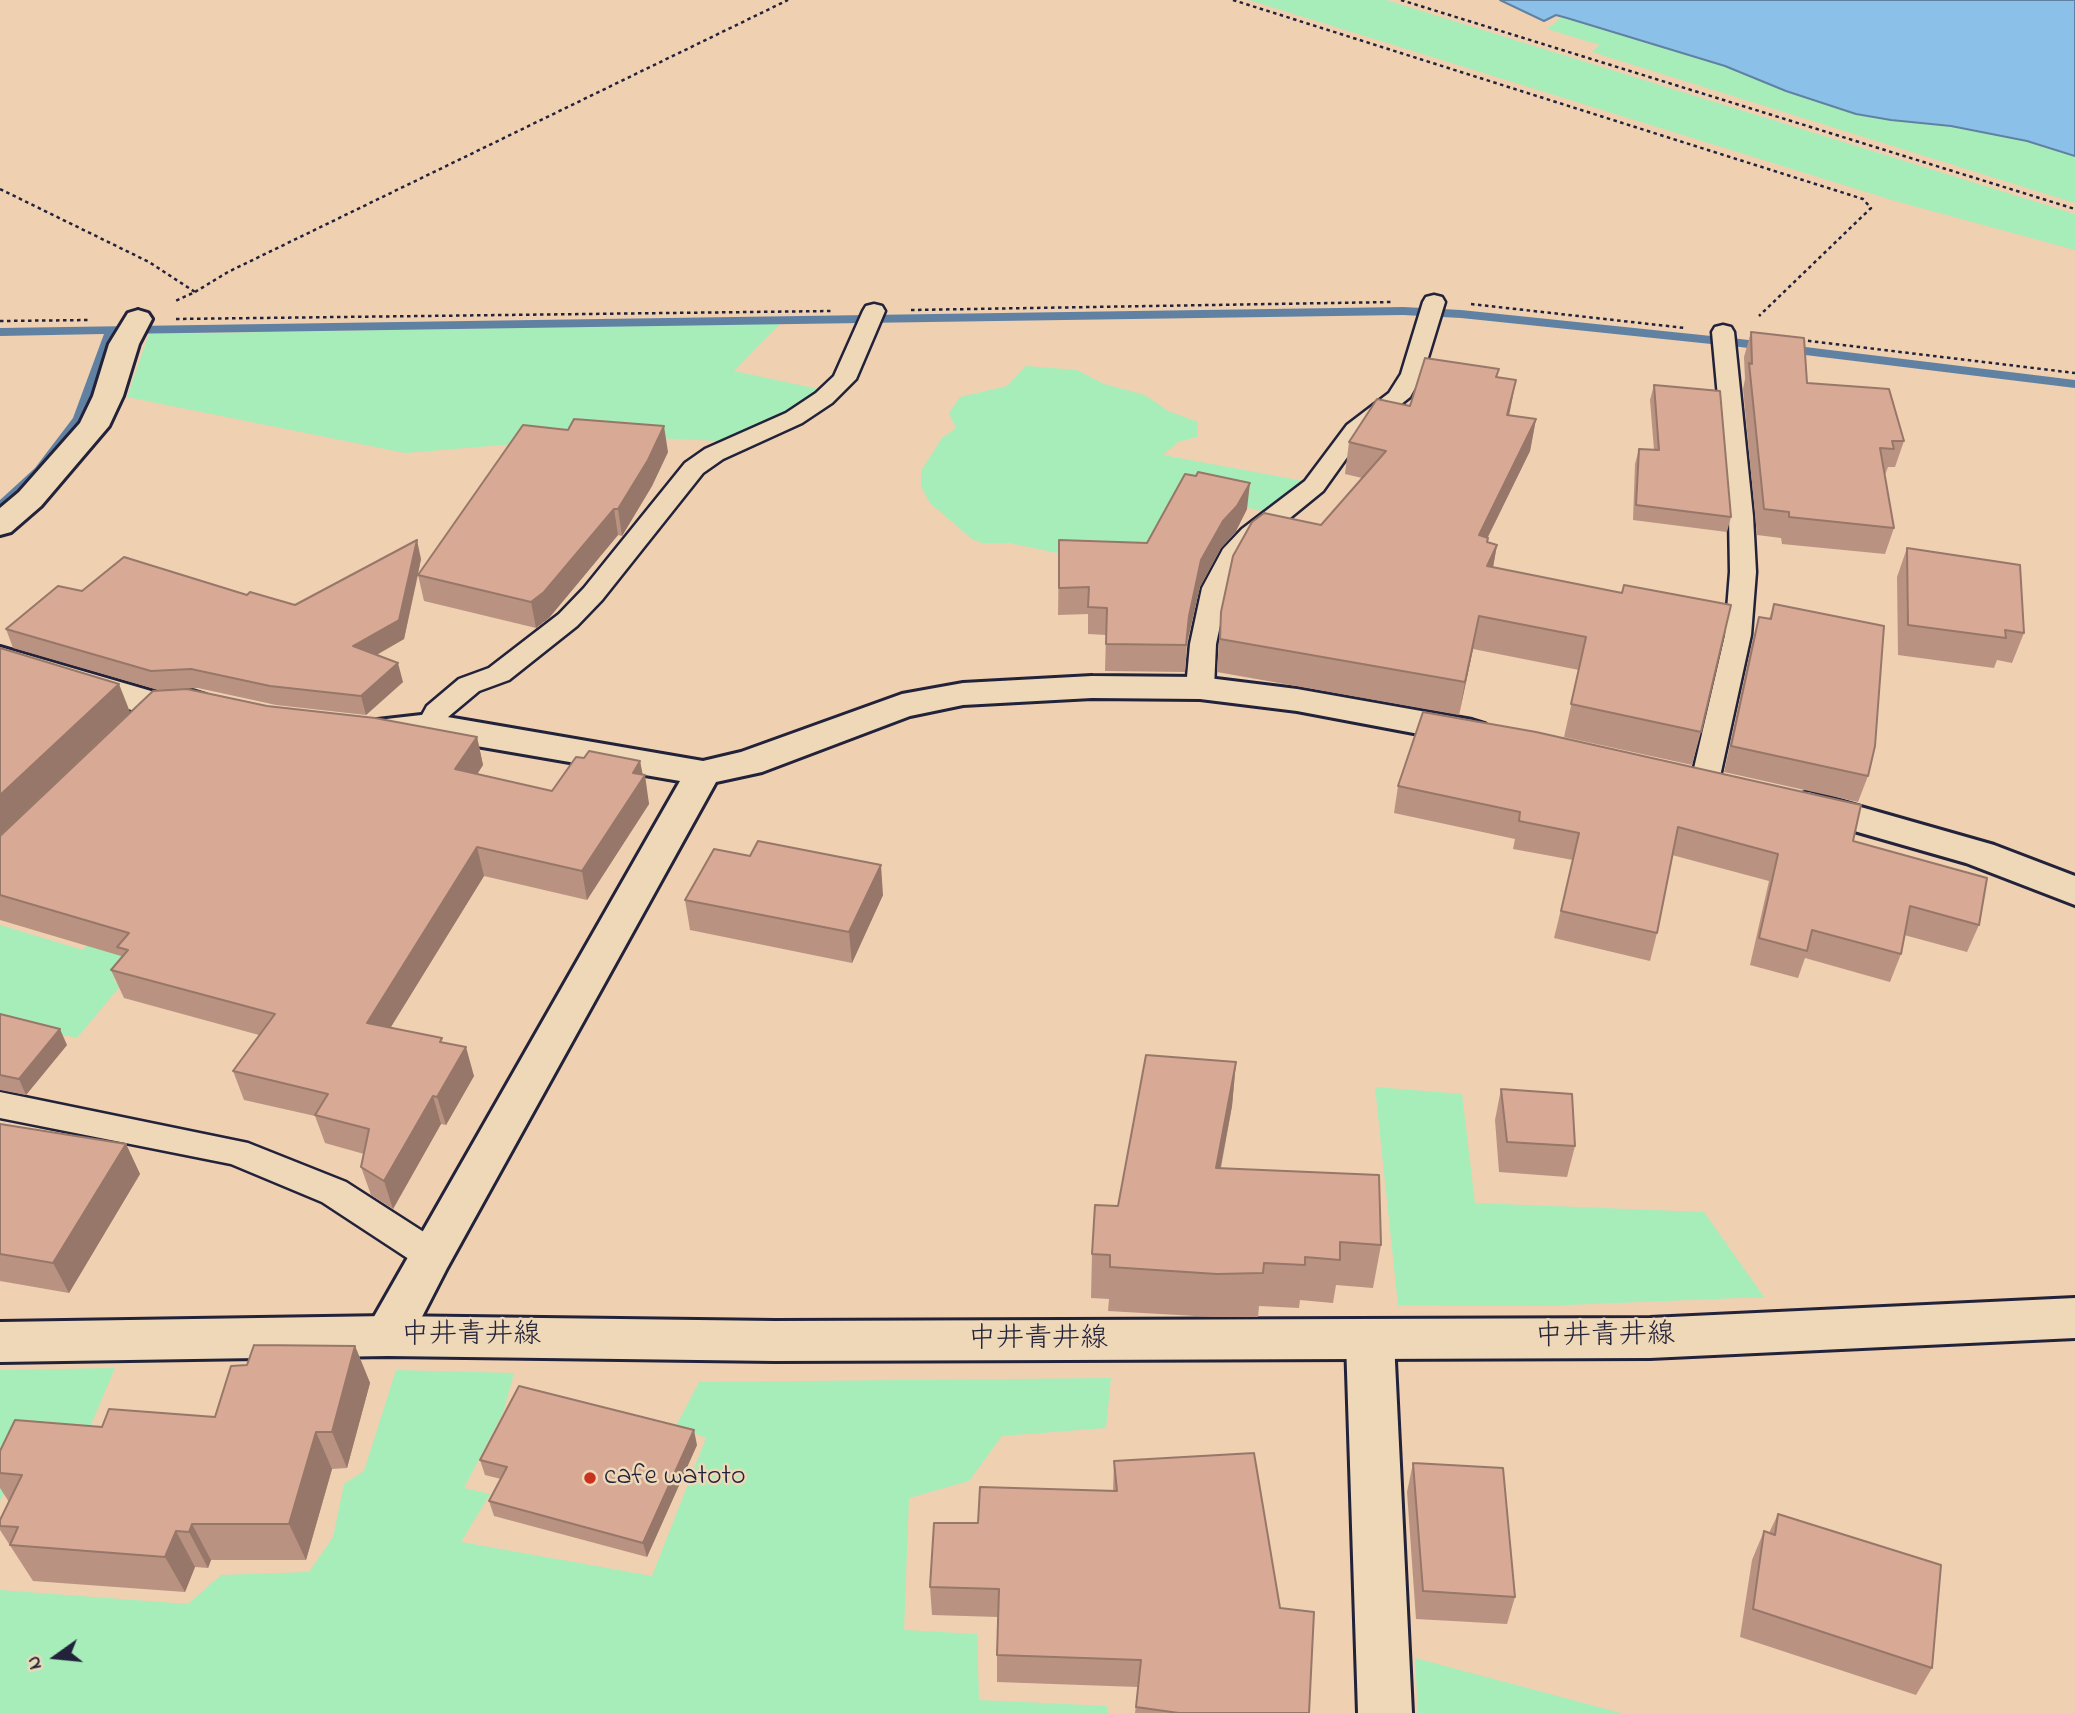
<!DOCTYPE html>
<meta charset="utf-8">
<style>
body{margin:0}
#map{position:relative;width:2075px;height:1713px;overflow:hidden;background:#efd0b1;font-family:"Indie Flower",sans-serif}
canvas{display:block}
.north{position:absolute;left:21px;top:1622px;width:70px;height:70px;-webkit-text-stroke:5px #eed8b7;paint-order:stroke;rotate:255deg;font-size:19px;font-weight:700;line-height:28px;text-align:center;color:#22223b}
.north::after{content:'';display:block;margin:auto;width:24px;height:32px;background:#22223b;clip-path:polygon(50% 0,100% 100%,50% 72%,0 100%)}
</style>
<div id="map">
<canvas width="2075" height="1713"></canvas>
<div class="north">N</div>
</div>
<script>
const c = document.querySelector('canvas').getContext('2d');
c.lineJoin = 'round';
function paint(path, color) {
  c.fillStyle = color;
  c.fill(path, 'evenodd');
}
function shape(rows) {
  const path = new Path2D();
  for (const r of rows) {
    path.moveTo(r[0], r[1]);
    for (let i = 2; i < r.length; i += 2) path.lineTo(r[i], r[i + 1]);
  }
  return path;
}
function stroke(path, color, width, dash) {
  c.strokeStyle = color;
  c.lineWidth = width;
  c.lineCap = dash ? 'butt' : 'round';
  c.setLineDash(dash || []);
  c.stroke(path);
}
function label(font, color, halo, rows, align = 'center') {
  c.font = font + ' "Indie Flower","Klee One",sans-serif';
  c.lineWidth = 5;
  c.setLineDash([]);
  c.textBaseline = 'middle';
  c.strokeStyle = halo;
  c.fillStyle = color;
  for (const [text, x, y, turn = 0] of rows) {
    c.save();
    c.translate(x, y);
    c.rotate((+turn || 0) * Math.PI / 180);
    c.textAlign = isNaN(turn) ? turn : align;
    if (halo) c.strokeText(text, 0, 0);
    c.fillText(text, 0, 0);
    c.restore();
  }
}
paint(shape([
 [1249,0,1386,0,2075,214,2075,250,1895,201],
 [1562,17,1725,66,1786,91,1856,114,1891,120,1951,126,2027,141,2075,156,2075,203,1592,52,1600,45,1547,29],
 [781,323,734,371,818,389,811,399,795,410,719,441,613,436,405,453,127,397,149,334],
 [1026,366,1077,370,1104,384,1145,395,1168,411,1198,422,1197,437,1178,442,1163,455,1303,481,1262,511,1227,503,1157,529,1229,543,1206,584,1009,543,982,543,972,539,930,503,921,486,921,471,942,438,956,428,949,413,960,397,1007,386],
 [0,925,83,950,103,926,137,953,113,981,122,984,77,1038,0,1020],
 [1375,1087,1462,1094,1475,1203,1704,1212,1764,1297,1543,1306,1398,1305],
 [115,1368,90,1427,38,1427,0,1501,0,1370],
 [396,1370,514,1373,503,1413,464,1488,490,1494,461,1542,652,1576,706,1438,676,1426,699,1382,1111,1378,1106,1428,1002,1436,969,1481,909,1498,904,1630,977,1634,979,1700,1107,1706,1107,1713,0,1713,0,1590,188,1604,221,1575,309,1572,333,1537,344,1484,364,1471],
 [1415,1658,1621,1713,1418,1713]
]), '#a7edba');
const water = shape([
 [1500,0,2075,0,2075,156,2027,141,1951,126,1891,120,1856,114,1786,91,1725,66,1567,18,1556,15,1544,21,1500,0]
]);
paint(water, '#8bc0e9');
stroke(water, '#6181a3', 2);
paint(shape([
 [1403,307,1461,310,1740,339,2075,380,2075,388,1740,347,1461,318,1403,315,118,334,98,395,87,419,45,474,5,511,0,512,0,500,35,468,73,418,104,334,0,336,0,328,1403,307]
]), '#6181a3');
const lane = shape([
 [1434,295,1442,297,1445,302,1423,374,1410,397,1363,435,1323,491,1247,553,1228,588,1216,644,1214,688,1210,694,1200,697,1190,694,1186,688,1190,644,1202,588,1223,549,1242,529,1305,481,1347,425,1389,393,1401,374,1423,302,1426,297,1434,295],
 [874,304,882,306,885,311,856,379,832,403,802,423,723,459,703,473,602,600,577,626,509,680,479,691,448,717,440,732,430,735,420,732,416,726,427,706,459,679,489,668,559,614,584,588,685,463,705,449,786,413,816,393,834,376,863,311,866,306,874,304],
 [1723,325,1731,327,1734,332,1753,516,1756,572,1751,635,1719,781,1715,788,1705,791,1695,788,1691,781,1725,635,1730,572,1729,516,1712,332,1715,327,1723,325],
 [0,1092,248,1143,346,1182,444,1245,449,1255,444,1265,431,1270,418,1265,322,1202,231,1164,0,1118,0,1092]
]);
const street = shape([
 [138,310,148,313,152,319,139,344,123,396,109,426,41,506,11,532,0,535,0,508,19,492,80,423,93,396,109,344,128,313,138,310],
 [0,647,158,693,193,691,206,695,211,703,206,711,193,715,158,717,90,699,0,670,0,647],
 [1092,676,1200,677,1297,689,1472,720,1485,724,1490,732,1485,740,1472,744,1297,711,1200,699,1092,698,963,705,910,716,762,772,716,782,447,1268,405,1350,388,1356,371,1350,364,1336,371,1322,680,781,430,738,387,744,373,742,360,738,355,730,360,722,430,714,703,761,741,752,902,694,963,683,1092,676],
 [1808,792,1994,845,2075,876,2075,905,1966,863,1795,814,1789,805,1795,796,1808,792],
 [1370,1321,1387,1327,1394,1341,1412,1713,1358,1713,1346,1341,1353,1327,1370,1321]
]);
const secondary = shape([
 [2075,1298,2075,1338,1650,1358,775,1361,388,1356,0,1362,0,1322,388,1316,775,1321,1650,1318,2075,1298]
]);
stroke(lane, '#22223b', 5);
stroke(street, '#22223b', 6);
stroke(secondary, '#22223b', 6);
stroke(shape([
 [1233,0,1863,199,1871,208,1759,316],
 [1401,0,2075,209],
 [0,189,149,262,195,292,173,302],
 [195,292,228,272,788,0],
 [1471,304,1685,328],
 [911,310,1392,302],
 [176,319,832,311],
 [0,321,90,320],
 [1801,340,2075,373]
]), '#22223b', 2.5, [3.5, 3.5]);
paint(lane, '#eed8b7');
paint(street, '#eed8b7');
paint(secondary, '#eed8b7');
paint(shape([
 [1751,332,1807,383,1904,441,1895,467,1888,467,1885,475,1894,528,1885,554,1782,544,1781,538,1757,535,1743,389,1745,379,1744,357],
 [1499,369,1497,377,1509,415,1536,419,1530,451,1488,537,1487,543,1497,545,1493,567,1622,593,1701,732,1692,765,1564,737,1579,670,1473,649,1459,715,1217,672,1221,612,1321,525,1362,478,1345,474,1349,442,1410,406],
 [1654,385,1731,517,1727,532,1633,520,1635,464,1639,449,1654,450,1650,400],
 [668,452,652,486,622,536,618,535,549,618,536,628,424,601,418,575,404,639,377,655,403,682,366,715,276,705,198,688,158,690,13,648,6,629,82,591,247,595,295,605,421,559,418,574],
 [1247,509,1235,533,1221,548,1200,587,1187,643,1185,672,1105,671,1106,635,1088,634,1088,614,1058,615,1059,540,1147,543],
 [1907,548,2024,633,2012,663,1997,660,1994,668,1898,655,1897,577],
 [1774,604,1868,776,1858,802,1724,772,1752,643,1759,617,1769,619],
 [267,706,477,737,483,765,477,774,552,791,584,758,640,761,649,804,587,900,484,876,391,1027,443,1042,474,1076,446,1125,441,1124,393,1209,371,1195,361,1167,364,1154,325,1143,315,1116,244,1100,233,1071,259,1035,124,998,111,970,122,958,121,956,0,920,0,836],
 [1398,786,1853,841,1979,925,1967,952,1904,935,1901,954,1890,982,1805,958,1798,978,1750,965,1769,881,1672,855,1657,933,1650,961,1554,938,1573,860,1513,849,1515,839,1394,813],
 [750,856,883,895,852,963,690,930,685,900],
 [0,1014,67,1045,26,1095,0,1090],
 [1236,1062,1232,1106,1221,1168,1381,1245,1373,1288,1336,1285,1333,1303,1300,1300,1299,1308,1259,1306,1258,1317,1213,1317,1108,1311,1109,1299,1091,1298,1092,1254,1118,1206],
 [1501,1089,1575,1146,1567,1177,1499,1172,1495,1120],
 [0,1124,126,1144,140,1174,69,1293,0,1281],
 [355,1346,370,1383,347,1468,332,1469,306,1560,211,1560,208,1568,195,1567,185,1592,33,1581,0,1530,0,1520,9,1502,0,1488,0,1451,102,1427,215,1417,247,1365],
 [697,1445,647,1557,494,1516,489,1501,501,1479,485,1475,480,1460],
 [1114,1461,1280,1608,1309,1713,1135,1713,1138,1687,997,1682,997,1655,998,1617,932,1615,930,1587,978,1523,1113,1491],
 [1413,1463,1515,1597,1507,1624,1416,1619,1407,1492],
 [1778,1514,1932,1668,1916,1695,1740,1637,1752,1560,1764,1531,1769,1533]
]), '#ba9281');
paint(shape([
 [1516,380,1510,411,1501,446,1507,415],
 [1536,419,1530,451,1473,567,1479,535],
 [664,426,668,452,652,486,622,536,618,509],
 [1250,483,1247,509,1235,533,1221,548,1200,587,1187,643,1185,672,1189,616,1201,560,1223,521],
 [614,509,618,535,549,618,536,628,531,602],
 [417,540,421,559,404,639,358,665,353,646],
 [1497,545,1491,578,1487,566],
 [1479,616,1473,649,1459,715,1465,682],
 [398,663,403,682,366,715,361,696],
 [119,684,130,712,0,835,0,795],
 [477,737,483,765,462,798,455,769],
 [640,761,643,778,645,775,649,804,587,900,582,871],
 [477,847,484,876,376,1051,367,1023],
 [881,865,883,895,852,963,849,932],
 [60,1029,67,1045,26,1095,19,1079],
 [466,1047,474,1076,446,1125,437,1097],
 [1236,1062,1232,1106,1212,1212,1216,1168],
 [433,1096,441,1124,393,1209,384,1181],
 [126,1144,140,1174,69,1293,53,1263],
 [355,1346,370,1383,347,1468,332,1432],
 [694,1430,697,1445,647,1557,643,1543],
 [316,1432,332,1469,306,1560,289,1524],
 [192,1524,211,1560,208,1568,189,1532],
 [176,1531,195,1567,185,1592,165,1557]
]), '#977769');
const building = shape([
 [1751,332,1804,338,1807,383,1889,389,1904,441,1892,441,1894,449,1880,448,1894,528,1789,517,1789,512,1764,509,1749,363,1752,364,1751,332],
 [1425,358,1499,369,1496,377,1516,380,1507,415,1536,419,1479,535,1488,538,1487,542,1497,545,1487,566,1622,593,1624,585,1731,605,1701,732,1571,704,1586,637,1479,616,1465,682,1220,639,1221,612,1233,556,1252,522,1264,513,1321,525,1386,451,1349,442,1377,399,1410,406,1425,358],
 [1654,385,1720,391,1731,517,1636,505,1639,449,1659,450,1654,385],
 [574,419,664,426,648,460,618,509,614,509,544,592,531,602,418,575,523,425,568,430,574,419],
 [1198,472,1250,483,1237,506,1223,521,1201,560,1189,616,1186,645,1106,644,1107,608,1088,607,1089,587,1059,588,1059,540,1147,543,1185,474,1196,476,1198,472],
 [417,540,399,620,353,646,398,663,361,696,270,686,191,669,151,671,6,629,58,586,82,591,124,557,247,595,250,592,295,605,417,540],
 [1907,548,2020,565,2024,633,2005,630,2006,638,1908,625,1907,548],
 [1774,604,1884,626,1875,746,1868,776,1731,746,1759,617,1771,619,1774,604],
 [0,648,119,684,0,795,0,648],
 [187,689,267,706,375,718,477,737,455,769,552,791,576,757,584,758,589,751,640,761,633,773,645,775,582,871,477,847,367,1023,442,1038,440,1042,466,1047,437,1097,433,1096,384,1181,361,1167,369,1129,315,1115,328,1094,233,1071,275,1014,111,970,128,950,117,947,129,933,0,895,0,836,153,691,187,689],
 [1423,712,1536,732,1861,805,1853,841,1987,878,1979,925,1910,906,1901,954,1812,930,1807,951,1759,938,1778,854,1678,827,1657,933,1561,911,1579,833,1519,821,1520,812,1398,786,1423,712],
 [758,841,881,865,849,932,685,900,714,849,750,856,758,841],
 [0,1014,60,1029,19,1079,0,1075,0,1014],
 [1146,1055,1236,1062,1216,1168,1379,1175,1381,1245,1340,1242,1340,1260,1305,1257,1305,1265,1264,1263,1263,1273,1217,1274,1110,1267,1110,1255,1092,1254,1095,1205,1118,1206,1146,1055],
 [1501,1089,1572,1094,1575,1146,1507,1142,1501,1089],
 [0,1124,126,1144,53,1263,0,1254,0,1124],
 [254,1345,355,1346,332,1432,316,1432,289,1524,192,1524,189,1532,176,1531,165,1557,10,1545,18,1527,0,1526,0,1520,22,1475,0,1473,0,1451,15,1420,102,1427,109,1409,215,1417,231,1366,247,1365,254,1345],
 [519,1386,694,1430,643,1543,489,1501,507,1467,480,1460,519,1386],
 [1254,1453,1280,1608,1314,1612,1309,1713,1179,1713,1136,1707,1141,1660,997,1655,999,1589,930,1587,934,1523,978,1523,980,1487,1117,1491,1114,1461,1254,1453],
 [1413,1463,1503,1468,1515,1597,1423,1591,1413,1463],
 [1778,1514,1941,1565,1932,1668,1753,1609,1764,1531,1775,1535,1778,1514]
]);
paint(building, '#d8aa96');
stroke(building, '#977769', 2);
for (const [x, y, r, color] of [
 [590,1478,7,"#c8321e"]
]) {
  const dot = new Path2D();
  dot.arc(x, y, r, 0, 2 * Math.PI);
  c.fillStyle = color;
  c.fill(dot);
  stroke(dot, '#eed8b7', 2.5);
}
label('28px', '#22223b', '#eed8b7', [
 ["中井青井線",471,1337],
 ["中井青井線",1605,1338,-1],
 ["中井青井線",1038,1341]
]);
label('28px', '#22223b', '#eed8b7', [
 ["cafe watoto",604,1478]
], 'left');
</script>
